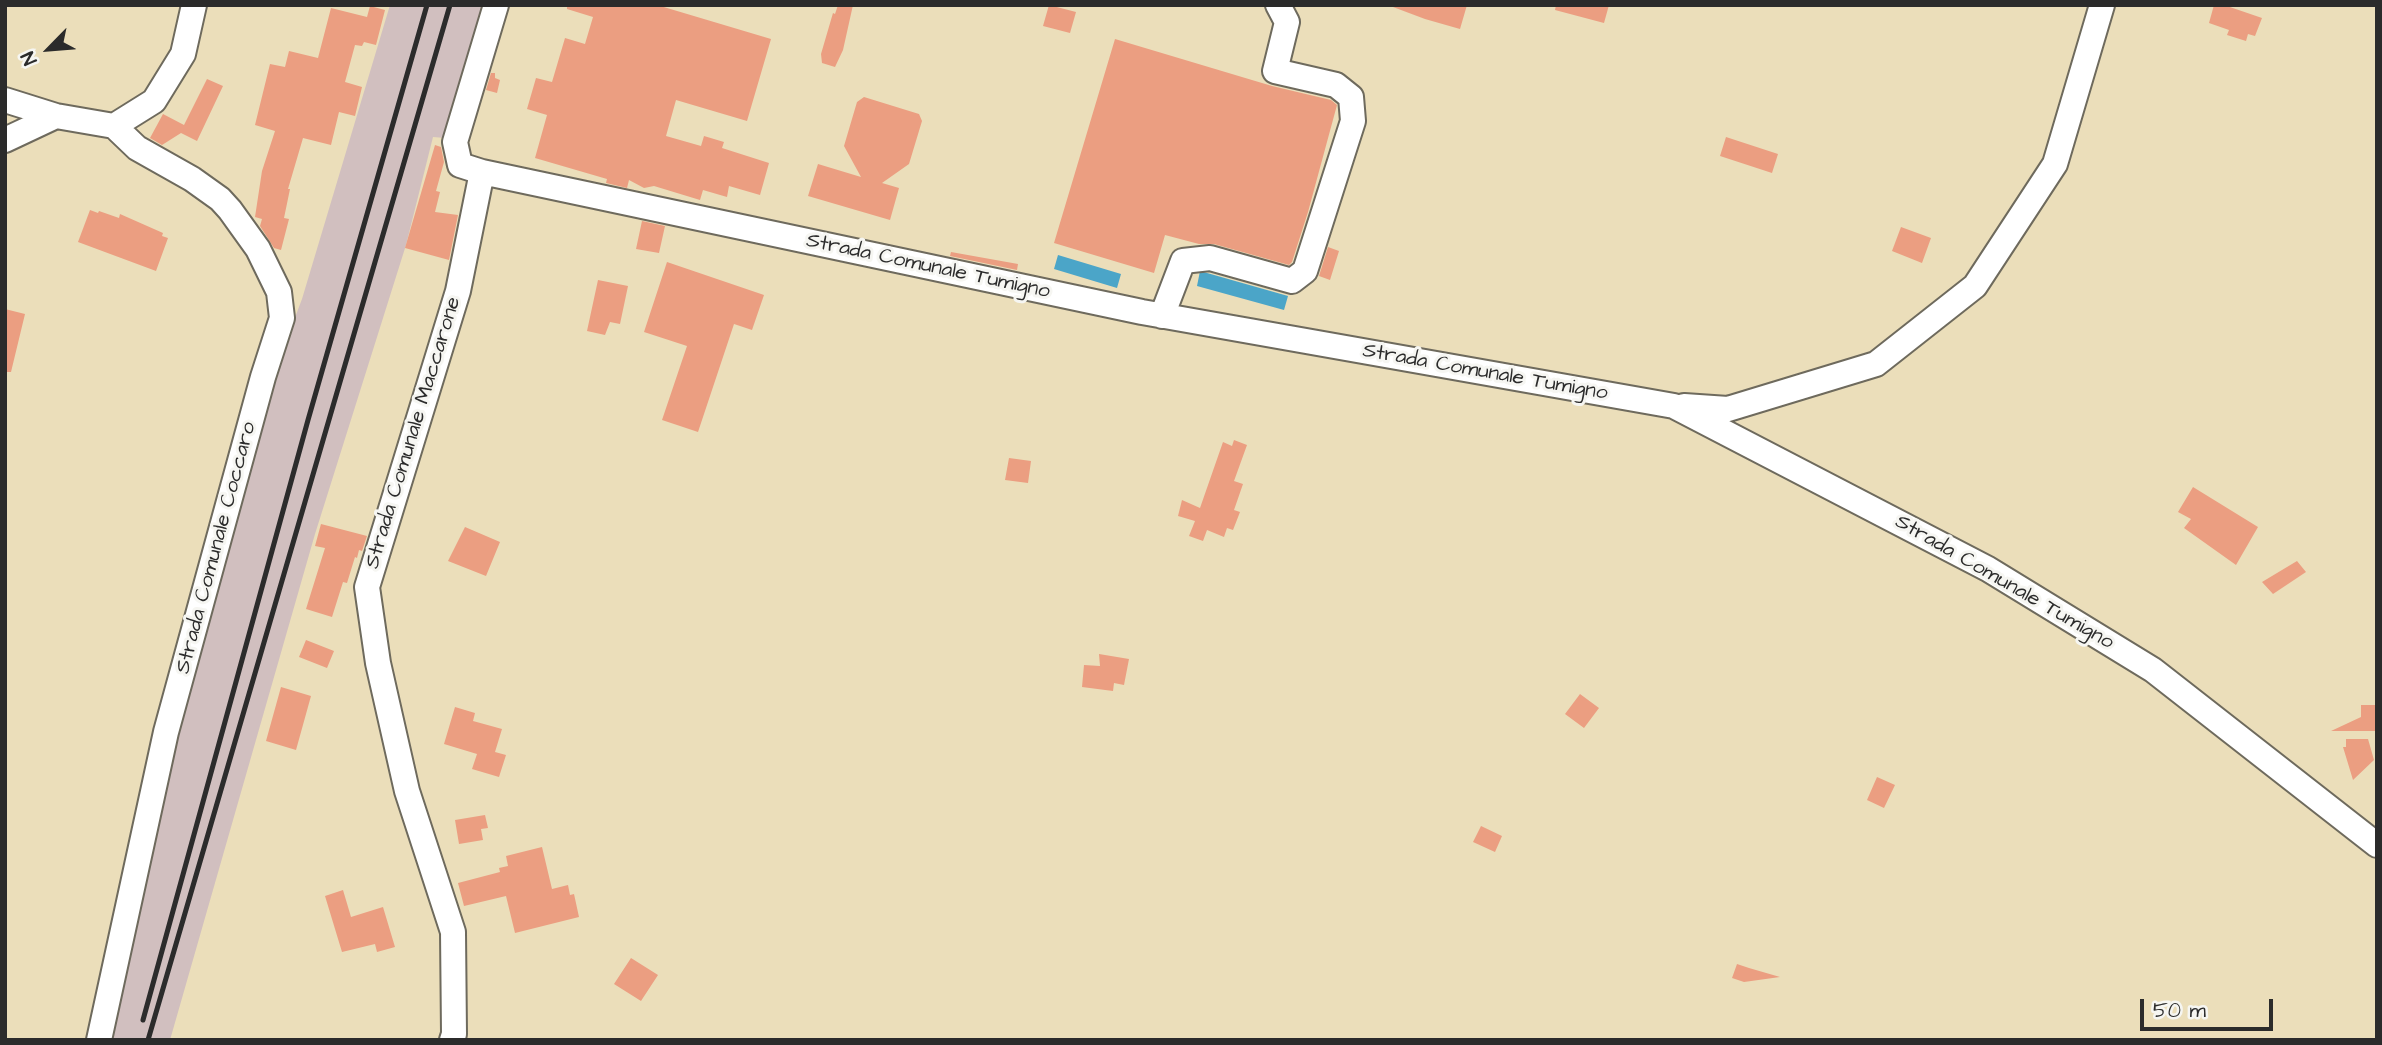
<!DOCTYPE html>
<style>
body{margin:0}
#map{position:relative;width:2382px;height:1045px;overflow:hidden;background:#ebdeba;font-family:"Architects Daughter",sans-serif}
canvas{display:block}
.frame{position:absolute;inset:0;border:7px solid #2b2b2b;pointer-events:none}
.north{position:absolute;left:14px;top:14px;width:70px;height:70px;-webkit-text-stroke:5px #f6f6f2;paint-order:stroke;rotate:245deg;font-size:19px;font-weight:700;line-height:28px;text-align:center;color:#2b2b2b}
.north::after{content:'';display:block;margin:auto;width:24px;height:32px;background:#2b2b2b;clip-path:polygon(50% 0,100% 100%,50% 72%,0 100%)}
.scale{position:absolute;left:2140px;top:999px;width:133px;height:32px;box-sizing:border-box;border:4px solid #2b2b2b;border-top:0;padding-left:9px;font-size:21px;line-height:24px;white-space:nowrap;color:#2b2b2b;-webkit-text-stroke:5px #f6f6f2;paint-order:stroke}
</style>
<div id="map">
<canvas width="2382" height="1045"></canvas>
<div class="frame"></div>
<div class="north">N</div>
<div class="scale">50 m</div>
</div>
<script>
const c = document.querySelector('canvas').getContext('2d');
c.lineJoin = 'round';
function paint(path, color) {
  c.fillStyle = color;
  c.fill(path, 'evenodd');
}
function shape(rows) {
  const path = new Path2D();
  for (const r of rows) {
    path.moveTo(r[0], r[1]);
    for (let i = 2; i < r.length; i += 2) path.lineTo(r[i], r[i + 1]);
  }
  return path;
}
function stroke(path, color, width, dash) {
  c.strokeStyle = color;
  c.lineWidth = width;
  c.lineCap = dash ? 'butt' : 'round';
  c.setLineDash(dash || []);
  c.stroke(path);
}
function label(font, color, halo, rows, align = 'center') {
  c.font = font + ' "Architects Daughter",sans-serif';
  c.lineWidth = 6;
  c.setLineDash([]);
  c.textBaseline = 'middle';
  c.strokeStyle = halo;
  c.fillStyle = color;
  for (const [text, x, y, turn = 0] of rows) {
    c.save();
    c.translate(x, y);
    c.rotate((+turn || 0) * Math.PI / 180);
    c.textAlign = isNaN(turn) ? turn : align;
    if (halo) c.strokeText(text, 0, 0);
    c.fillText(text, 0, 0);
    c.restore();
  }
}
paint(shape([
 [390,5,483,5,445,138,433,137,406,245,315,534,170,1040,107,1040,160,797,277,365,302,299]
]), '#d1bfbf');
paint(shape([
 [1058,255,1121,274,1117,288,1054,269],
 [1200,271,1288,296,1284,310,1197,286]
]), '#4ba5c8');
paint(shape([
 [567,5,657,5,771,39,747,121,676,100,666,136,701,146,704,136,724,142,722,148,769,163,760,195,729,186,727,197,703,190,700,200,654,186,644,188,629,180,627,188,606,183,607,179,535,158,547,115,527,109,536,78,552,82,565,38,585,44,593,17,567,9],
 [838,5,853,5,843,50,835,67,822,63,821,54,833,13,835,14],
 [1049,5,1076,12,1070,33,1043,26],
 [1393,5,1467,5,1460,29,1425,19,1393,7],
 [1556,5,1609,5,1604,23,1555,10],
 [2214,5,2224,5,2262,18,2255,36,2248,34,2246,41,2227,35,2229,30,2209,23],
 [370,6,385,10,376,45,364,42,362,46,355,45,345,82,362,87,355,116,339,112,331,145,303,138,288,189,290,189,284,218,289,219,281,250,274,248,260,226,262,219,255,217,262,171,275,131,255,125,270,64,285,67,289,51,318,58,331,8,367,17],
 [1115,39,1272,86,1331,100,1337,105,1308,212,1292,262,1289,265,1214,244,1199,244,1165,235,1154,273,1054,243],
 [491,73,495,73,495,78,500,80,497,93,486,90],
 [207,79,223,86,197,141,181,133,162,145,150,138,163,114,184,125],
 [864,97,919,114,922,121,909,164,882,183,899,188,890,220,808,196,818,164,861,177,844,146,857,102],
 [1726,137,1778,154,1772,173,1720,156],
 [435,145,441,147,444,162,436,191,440,192,435,212,458,215,449,260,405,248],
 [90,210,98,213,99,211,119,218,120,214,163,233,162,236,168,238,156,271,78,242],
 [642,221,665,226,659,253,636,249],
 [1901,227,1931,238,1922,263,1892,251],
 [1328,247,1339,251,1330,280,1319,276],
 [951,252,1018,264,1017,270,950,256],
 [667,262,764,295,752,330,734,324,698,432,662,420,687,346,644,332],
 [598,280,628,286,620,324,610,322,605,335,587,331],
 [5,309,25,314,11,372,5,372],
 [1234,440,1247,445,1234,481,1243,484,1234,510,1240,512,1233,530,1227,528,1224,537,1207,530,1203,541,1189,536,1195,521,1178,516,1182,500,1200,508,1223,442,1232,446],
 [1009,458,1031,461,1028,483,1005,480],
 [2193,487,2258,527,2236,565,2184,528,2191,519,2178,512],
 [321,524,367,536,362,551,359,550,357,558,355,557,347,583,343,582,332,617,306,609,325,548,315,546],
 [465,527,500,542,486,576,448,561],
 [2297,561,2306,572,2273,594,2262,582],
 [306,640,334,651,327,668,299,657],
 [1099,654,1129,659,1124,685,1114,683,1113,691,1082,687,1084,665,1100,666],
 [281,687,311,696,296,750,266,741],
 [1580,694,1599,708,1584,728,1565,714],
 [2361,705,2377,705,2377,731,2331,731,2361,717],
 [455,707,475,713,473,721,502,729,495,752,506,755,499,777,472,769,477,754,444,744],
 [2346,739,2368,739,2374,760,2353,780,2343,747,2346,747],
 [1877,777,1895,785,1884,808,1867,800],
 [485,815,488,828,481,829,483,840,459,844,455,820],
 [1481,826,1502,836,1495,852,1473,842],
 [542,847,552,889,568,885,570,895,574,894,579,917,515,933,506,896,464,906,458,883,500,872,499,868,508,866,506,856],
 [343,890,351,917,383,907,395,947,377,952,375,944,342,952,325,896],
 [631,958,658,975,641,1001,614,984],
 [1737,964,1749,968,1780,977,1744,982,1732,978]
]), '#eb9e81');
const minor = shape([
 [5,100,56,116,114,126,154,101,183,54,194,5],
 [5,140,56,116],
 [482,172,1142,312,1674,406,1988,569,2153,670,2377,845],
 [1162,316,1183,261,1210,258,1292,281,1305,271,1353,121,1351,97,1336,85,1275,71,1287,22,1278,5],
 [1684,406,1728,409,1876,364,1975,286,2055,164,2102,5],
 [99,1040,166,732,263,377,282,318,279,292,258,249,230,210,220,199,192,179,137,148,114,126],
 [452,1040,454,1034,453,932,407,791,378,663,367,587,458,291,482,172,460,165,455,142,496,5]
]);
stroke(minor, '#6e6a5d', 28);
stroke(minor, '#fff', 24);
stroke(shape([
 [143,1020,308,420,427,5],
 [148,1040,450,5]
]), '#2b2b2b', 5);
label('21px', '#2b2b2b', '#f6f6f2', [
 ["Strada Comunale Tumigno",928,267,12],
 ["Strada Comunale Tumigno",1485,373,10],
 ["Strada Comunale Maccarone",414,433,-73],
 ["Strada Comunale Coccaro",217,548,-75],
 ["Strada Comunale Tumigno",2004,583,30]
]);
</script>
